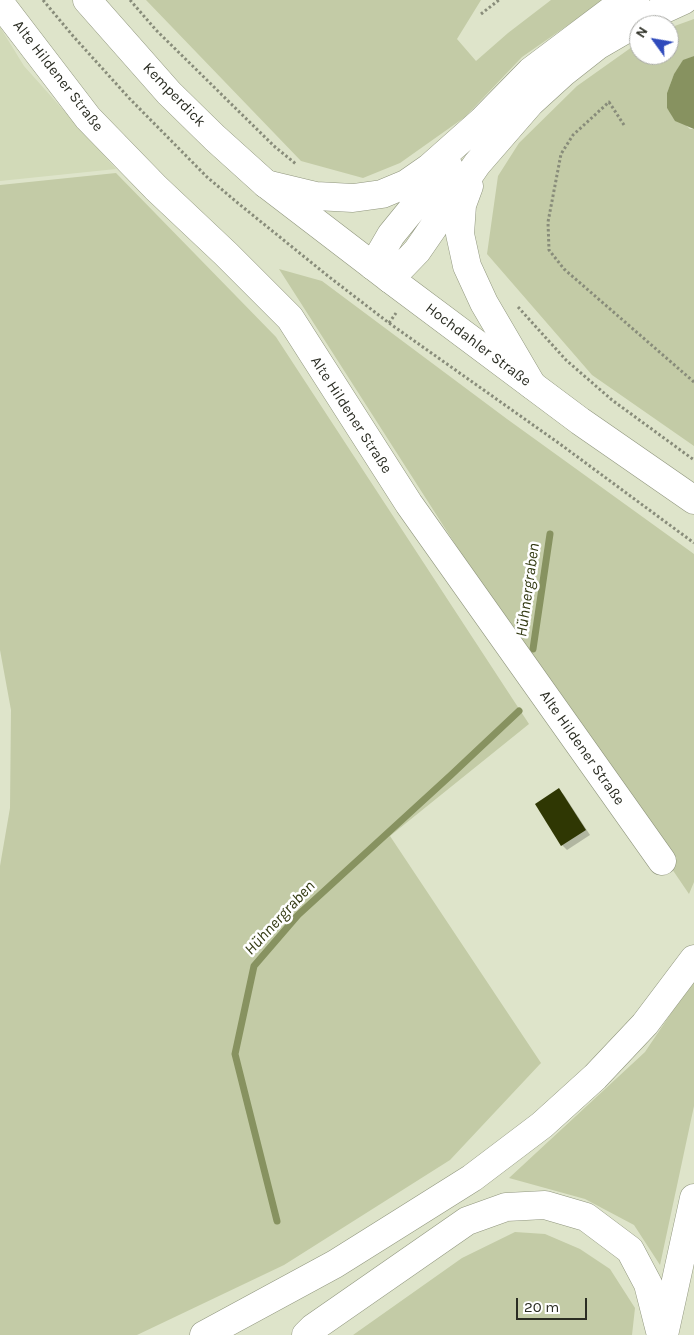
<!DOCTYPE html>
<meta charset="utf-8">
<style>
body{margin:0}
#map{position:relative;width:694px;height:1335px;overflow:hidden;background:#dee4ca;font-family:Karla,sans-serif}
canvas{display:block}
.north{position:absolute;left:629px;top:15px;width:50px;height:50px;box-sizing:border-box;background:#fff;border:1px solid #aaaba7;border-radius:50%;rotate:302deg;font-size:14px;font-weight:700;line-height:20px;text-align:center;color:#2b2d23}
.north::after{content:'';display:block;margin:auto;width:18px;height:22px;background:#304bbc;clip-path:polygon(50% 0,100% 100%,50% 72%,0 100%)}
.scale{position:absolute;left:516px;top:1298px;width:71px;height:22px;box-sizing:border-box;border:2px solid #2b2d23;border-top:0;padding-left:6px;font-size:15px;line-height:18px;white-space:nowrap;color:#2b2d23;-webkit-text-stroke:4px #fff;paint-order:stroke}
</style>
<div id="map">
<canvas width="694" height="1335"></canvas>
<div class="north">N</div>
<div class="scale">20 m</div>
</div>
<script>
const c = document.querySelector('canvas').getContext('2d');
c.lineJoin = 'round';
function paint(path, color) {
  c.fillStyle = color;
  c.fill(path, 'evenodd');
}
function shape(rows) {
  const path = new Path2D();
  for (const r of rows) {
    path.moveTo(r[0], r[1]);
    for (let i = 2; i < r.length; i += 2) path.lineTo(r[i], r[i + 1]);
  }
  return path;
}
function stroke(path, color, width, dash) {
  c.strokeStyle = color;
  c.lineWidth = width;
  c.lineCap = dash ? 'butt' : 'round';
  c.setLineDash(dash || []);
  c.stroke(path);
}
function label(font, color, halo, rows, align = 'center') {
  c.font = font + ' Karla,sans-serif';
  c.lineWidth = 5;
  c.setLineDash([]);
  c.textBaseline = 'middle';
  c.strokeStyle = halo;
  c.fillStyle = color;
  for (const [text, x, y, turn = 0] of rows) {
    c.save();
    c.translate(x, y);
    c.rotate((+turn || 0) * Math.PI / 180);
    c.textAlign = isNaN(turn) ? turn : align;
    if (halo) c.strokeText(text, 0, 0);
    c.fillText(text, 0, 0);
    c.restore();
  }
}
paint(shape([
 [0,27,24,66,116,169,0,181]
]), '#d2dab8');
paint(shape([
 [146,0,481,0,457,39,476,61,508,33,551,0,604,0,522,57,465,117,400,163,363,178,301,161],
 [694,19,694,56,683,61,674,74,667,93,667,108,690,129,694,129,694,446,592,375,487,254,498,176,519,143,577,86,632,47,639,44,639,55,669,55,669,28],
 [116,173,276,337,529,724,390,836,541,1063,450,1160,284,1265,137,1335,0,1335,0,866,10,808,11,710,0,650,0,185],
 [279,269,322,281,507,419,694,554,694,882,689,894,523,650],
 [694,979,694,1106,660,1265,634,1225,585,1199,509,1178,645,1052],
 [515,1232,545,1234,580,1249,610,1269,635,1308,632,1335,353,1335,462,1258]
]), '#c3cba6');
paint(shape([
 [694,56,694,129,675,121,667,108,667,93,674,74,683,60]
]), '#879260');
paint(shape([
 [559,790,564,795,590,835,567,850,562,845]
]), '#0003');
stroke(shape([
 [533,649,550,534],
 [277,1221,235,1054,254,966,298,915,451,775,519,711]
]), '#879260', 7);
paint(shape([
 [559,788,586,830,561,846,535,804]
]), '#2f3703');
const minor = shape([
 [0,3,88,118,156,188,226,254,290,318,409,504,662,861]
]);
const major = shape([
 [87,0,169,93,215,138,266,184,390,279,580,421,694,500]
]);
const highway = shape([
 [266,184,316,196,353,198,382,194,406,184,429,168,482,121,531,71,612,10,635,0],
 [469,186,462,205,460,234,467,266,484,303,532,385],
 [373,266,391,235,448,165],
 [390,279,417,251,477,164,530,103,564,72,597,46,647,17,684,0],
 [204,1335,335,1264,402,1222,472,1178,542,1125,595,1077,645,1024,694,959],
 [306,1335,313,1328,467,1221,506,1207,545,1205,586,1217,630,1250,648,1284,661,1335],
 [664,1335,694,1198]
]);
stroke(minor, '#90967e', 29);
stroke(major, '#90967e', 29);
stroke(highway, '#90967e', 29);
stroke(shape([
 [43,0,73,36,129,98,207,177,239,204,328,276,389,323,560,444,694,543],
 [130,0,156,30,274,146,296,164],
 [481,14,499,0],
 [624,125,609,102,573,135,561,154,548,222,549,250,564,269,694,382],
 [518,307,566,360,612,400,694,460],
 [389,323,396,313]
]), '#888c7a', 3, [2.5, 2.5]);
stroke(minor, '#fff', 28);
stroke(major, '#fff', 28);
stroke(highway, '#fff', 28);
label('15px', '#2b2d23', '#fff', [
 ["Alte Hildener Straße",58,76,52],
 ["Kemperdick",174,95,46],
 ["Hochdahler Straße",478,345,37],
 ["Alte Hildener Straße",351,415,57],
 ["Alte Hildener Straße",582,748,55]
]);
label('italic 16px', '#333a12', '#fff', [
 ["Hühnergraben",528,590,-82],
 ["Hühnergraben",280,918,-47]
]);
</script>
